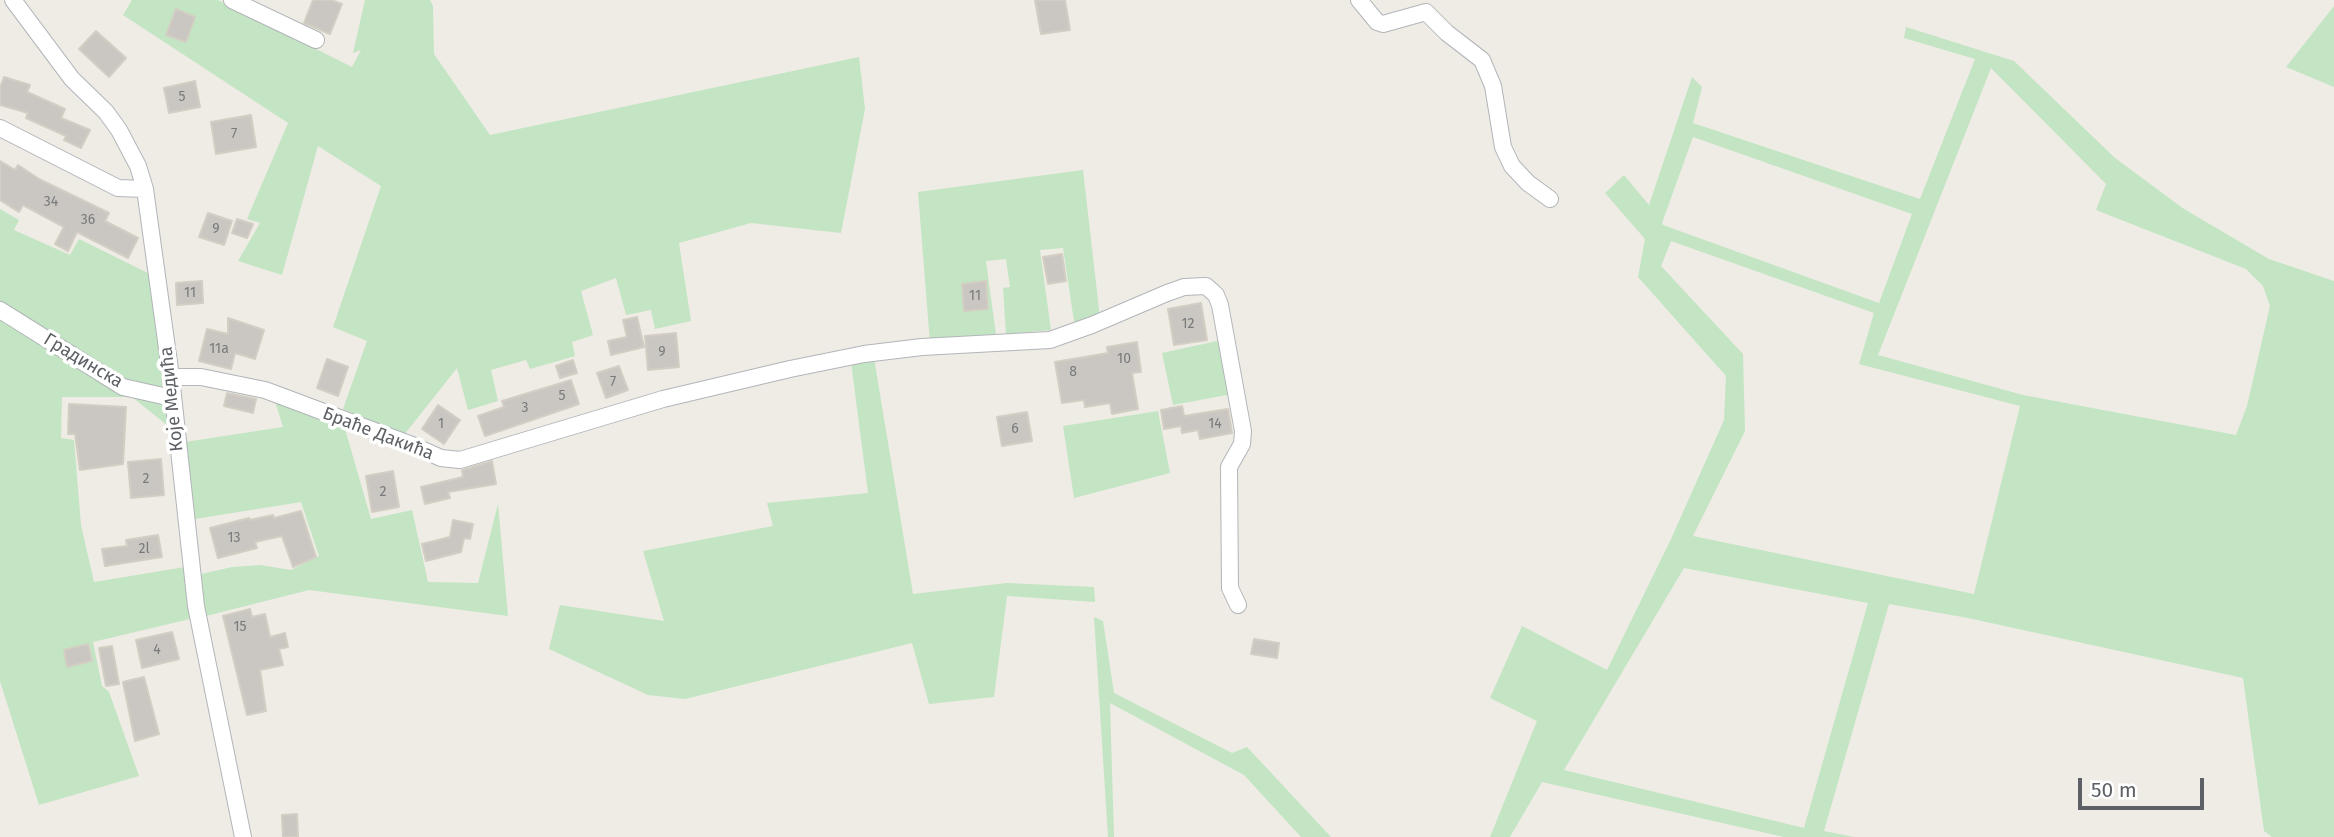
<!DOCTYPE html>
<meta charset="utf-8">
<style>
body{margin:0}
#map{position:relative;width:2334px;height:837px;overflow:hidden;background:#eeece5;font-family:"Fira Sans",sans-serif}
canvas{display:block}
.scale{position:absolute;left:2078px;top:778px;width:126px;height:32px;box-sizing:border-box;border:4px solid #5d6065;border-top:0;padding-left:9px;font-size:21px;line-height:24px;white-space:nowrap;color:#5d6065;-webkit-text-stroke:5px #fff;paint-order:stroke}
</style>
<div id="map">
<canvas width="2334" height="837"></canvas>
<div class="scale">50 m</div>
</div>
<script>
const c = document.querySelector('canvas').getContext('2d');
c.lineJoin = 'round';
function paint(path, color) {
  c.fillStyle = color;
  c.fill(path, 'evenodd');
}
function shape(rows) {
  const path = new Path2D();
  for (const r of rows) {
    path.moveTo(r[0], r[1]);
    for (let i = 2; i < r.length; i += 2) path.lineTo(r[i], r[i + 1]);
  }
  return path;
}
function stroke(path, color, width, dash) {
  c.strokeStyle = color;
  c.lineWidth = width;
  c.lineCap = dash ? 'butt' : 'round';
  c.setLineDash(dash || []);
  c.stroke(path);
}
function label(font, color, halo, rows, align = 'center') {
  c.font = font + ' "Fira Sans",sans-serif';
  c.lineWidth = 7;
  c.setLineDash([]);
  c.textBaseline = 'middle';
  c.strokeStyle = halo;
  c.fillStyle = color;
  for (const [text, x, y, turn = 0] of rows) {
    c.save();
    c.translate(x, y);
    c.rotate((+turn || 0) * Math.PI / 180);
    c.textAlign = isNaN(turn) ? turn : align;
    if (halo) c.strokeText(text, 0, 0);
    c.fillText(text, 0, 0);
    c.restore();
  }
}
paint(shape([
 [132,0,218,0,352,67,361,50,353,53,365,0,430,0,433,6,434,54,490,135,859,57,865,109,841,233,751,223,679,243,691,321,655,329,651,310,626,315,616,278,581,291,593,335,572,342,575,356,530,369,526,360,491,370,498,401,468,410,457,368,404,435,343,409,367,341,333,327,381,186,318,146,282,275,238,261,260,223,247,219,288,123,123,15],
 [2334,6,2334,87,2286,67],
 [1906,27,2014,61,2115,158,2184,209,2269,259,2334,281,2334,837,2272,837,2264,831,2243,678,1968,618,1889,604,1824,831,1854,837,1784,837,1542,782,1510,837,1490,837,1537,721,1490,698,1522,626,1607,670,1671,539,1724,420,1726,376,1638,277,1645,239,1605,193,1624,175,1649,205,1692,77,1702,87,1693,123,1920,199,1975,59,1904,38],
 [1991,68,2106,184,2096,210,2246,269,2263,286,2270,306,2247,406,2236,435,2023,395,1878,355],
 [1693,137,1912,214,1879,303,1663,225,1662,223],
 [1671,241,1874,313,1859,364,2020,406,1974,594,1693,536,1745,431,1743,354,1661,266],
 [1684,568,1868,603,1804,828,1564,770],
 [1083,170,1100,318,1075,328,1063,248,1040,250,1051,330,1006,334,1003,288,1010,287,1006,259,986,261,996,335,930,343,918,192],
 [0,209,19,220,14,230,70,255,79,239,154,276,172,429,132,397,62,397,61,438,74,440,81,525,94,582,185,567,194,618,93,642,102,686,109,692,139,776,39,805,0,681],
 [1231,338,1243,392,1173,405,1162,353],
 [874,358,913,594,1007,583,1094,587,1095,602,1007,596,994,697,929,704,912,643,685,699,648,695,549,649,560,605,664,621,643,551,773,526,767,503,868,493,851,362],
 [273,395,343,422,371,519,412,510,428,582,478,583,498,504,508,616,309,590,206,616,197,575,232,567,260,565,291,570,319,556,301,502,195,519,185,442,283,427],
 [1158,411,1170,473,1074,498,1063,426],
 [1094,617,1103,621,1114,693,1232,753,1247,747,1331,837,1301,837,1244,775,1110,703,1114,837,1108,837]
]), '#c3e5c3');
const building = shape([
 [313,0,331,0,342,4,330,34,304,23,313,0],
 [1035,0,1065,0,1070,30,1041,34,1035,0],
 [176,9,195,17,186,42,166,35,176,9],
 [96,31,126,58,109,77,79,49,96,31],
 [4,77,30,85,27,92,65,109,61,118,90,130,81,148,64,140,66,136,26,118,28,113,0,105,0,88,4,77],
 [195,81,200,107,169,113,164,88,195,81],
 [251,115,256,147,216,154,211,122,251,115],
 [0,161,15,170,18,165,39,179,109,213,105,221,138,238,128,258,77,232,68,251,55,244,64,227,23,205,19,212,0,200,0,161],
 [208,213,232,221,224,245,199,237,208,213],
 [237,219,253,224,247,238,232,233,237,219],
 [1062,254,1066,281,1048,284,1043,257,1062,254],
 [202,281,203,303,177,305,176,283,202,281],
 [986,281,988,309,964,311,962,284,986,281],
 [1201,303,1207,340,1174,345,1168,309,1201,303],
 [637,317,644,347,611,355,608,341,627,337,623,320,637,317],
 [228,318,264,330,255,359,235,353,231,369,199,361,207,329,228,334,228,318],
 [676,333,679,367,648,370,645,336,676,333],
 [1137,342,1141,372,1132,373,1138,409,1112,414,1110,403,1085,407,1084,400,1062,403,1055,362,1108,353,1107,347,1137,342],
 [327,359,348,367,338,396,317,388,327,359],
 [573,360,577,373,560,378,556,366,573,360],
 [619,366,628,390,606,398,597,373,619,366],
 [571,380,579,404,485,436,478,416,504,407,502,401,571,380],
 [227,393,256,399,253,413,224,406,227,393],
 [69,404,126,407,123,464,80,470,75,434,68,434,69,404],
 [438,405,460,420,444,444,422,429,438,405],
 [1182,406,1184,416,1228,409,1232,433,1200,439,1198,430,1182,433,1181,426,1164,429,1161,410,1182,406],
 [1027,412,1032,441,1002,446,997,417,1027,412],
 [161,459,164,495,131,498,128,462,161,459],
 [492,461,496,484,448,492,450,498,425,504,421,487,463,477,462,470,492,461],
 [393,471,399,507,372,512,366,476,393,471],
 [301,511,316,557,293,567,282,536,255,542,257,548,218,558,210,528,249,518,250,520,273,515,274,518,301,511],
 [453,520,473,524,470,539,464,538,461,552,426,561,422,544,450,537,453,520],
 [158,535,162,557,105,566,102,549,127,546,126,540,158,535],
 [250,609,252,617,265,614,270,637,285,633,288,647,279,649,283,665,260,670,266,711,247,715,223,616,250,609],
 [172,632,179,659,142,668,136,640,172,632],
 [1254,639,1279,643,1277,658,1251,654,1254,639],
 [88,644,92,661,67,667,64,650,88,644],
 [112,646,119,684,106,686,99,648,112,646],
 [144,677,159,734,135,741,123,682,144,677],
 [297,814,298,837,283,837,282,815,297,814]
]);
paint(building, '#cac7c2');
stroke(building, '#d3cec3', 2);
const minor = shape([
 [13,0,72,79,106,112,119,130,138,166,145,189,171,377,196,606,243,837],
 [232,0,316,40],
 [1359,0,1377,22,1383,24,1426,12,1447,33,1482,60,1493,86,1503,147,1512,166,1528,183,1550,199],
 [0,128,118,188,145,189],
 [0,310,123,387,172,398],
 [171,377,201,377,265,390,412,445,441,458,460,460,663,399,790,369,864,354,922,347,1050,340,1092,325,1167,293,1184,287,1206,286,1216,295,1220,305,1243,431,1242,444,1229,467,1230,588,1238,605]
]);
stroke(minor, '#b2b5b9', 18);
stroke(minor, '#fff', 16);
label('14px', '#787a7c', null, [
 ["5",182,97],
 ["7",234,134],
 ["34",51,202],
 ["36",88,220],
 ["9",216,229],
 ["11",190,293],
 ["11",975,296],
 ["12",1188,324],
 ["11a",219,349],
 ["9",662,352],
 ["10",1124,359],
 ["8",1073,372],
 ["7",613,382],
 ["5",562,396],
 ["3",525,408],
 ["1",441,424],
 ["14",1215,424],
 ["6",1015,429],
 ["2",146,479],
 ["2",383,492],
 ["13",234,538],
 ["2l",144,549],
 ["15",240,627],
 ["4",157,650]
]);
label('18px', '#5d6065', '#fff', [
 ["Градинска",83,361,31],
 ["Које Медића",172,399,-96],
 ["Браће Дакића",378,434,21]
]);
</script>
